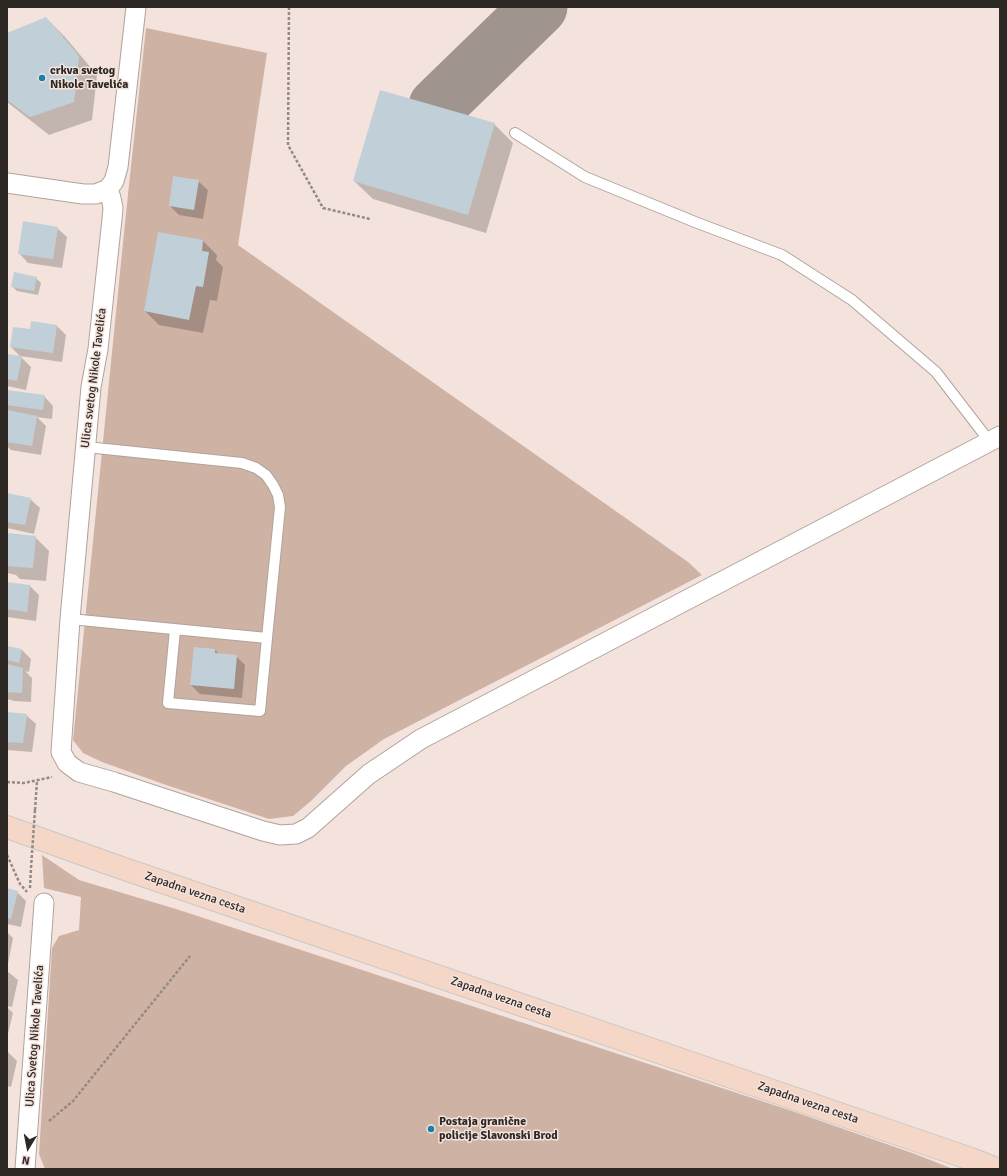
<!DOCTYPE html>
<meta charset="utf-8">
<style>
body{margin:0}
#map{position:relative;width:1007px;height:1176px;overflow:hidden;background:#f3e3dc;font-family:Signika,sans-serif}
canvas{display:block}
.frame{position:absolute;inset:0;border:8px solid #2e2825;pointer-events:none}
.north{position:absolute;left:8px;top:1128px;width:40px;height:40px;-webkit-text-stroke:3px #f3e3dc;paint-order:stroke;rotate:190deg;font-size:11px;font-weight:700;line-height:16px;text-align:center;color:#2e2825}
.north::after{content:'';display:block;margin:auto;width:14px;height:18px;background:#2e2825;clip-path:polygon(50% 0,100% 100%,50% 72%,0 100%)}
</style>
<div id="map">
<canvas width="1007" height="1176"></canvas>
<div class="frame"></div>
<div class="north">N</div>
</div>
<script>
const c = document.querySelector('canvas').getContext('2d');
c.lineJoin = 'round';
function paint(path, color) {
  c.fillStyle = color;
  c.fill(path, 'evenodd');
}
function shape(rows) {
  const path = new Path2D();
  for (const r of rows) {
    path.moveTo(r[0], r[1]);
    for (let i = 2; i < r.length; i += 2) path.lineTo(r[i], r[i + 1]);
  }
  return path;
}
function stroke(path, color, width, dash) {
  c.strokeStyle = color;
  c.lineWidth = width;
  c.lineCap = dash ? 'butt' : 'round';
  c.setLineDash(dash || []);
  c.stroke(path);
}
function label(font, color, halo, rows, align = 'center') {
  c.font = font + ' Signika,sans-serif';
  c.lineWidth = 3;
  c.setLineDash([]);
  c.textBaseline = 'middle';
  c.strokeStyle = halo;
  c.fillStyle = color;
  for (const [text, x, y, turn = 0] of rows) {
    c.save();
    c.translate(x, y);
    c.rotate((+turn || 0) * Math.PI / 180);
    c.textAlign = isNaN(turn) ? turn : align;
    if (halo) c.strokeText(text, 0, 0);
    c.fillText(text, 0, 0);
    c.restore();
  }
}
paint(shape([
 [146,28,267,53,238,245,688,562,702,575,384,739,346,766,311,801,293,816,269,819,166,785,102,762,83,753,73,740,126,213],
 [42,855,79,880,176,909,792,1111,915,1154,953,1169,45,1169,39,1154,52,948,59,936,79,930,81,897,44,888]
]), '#ceb2a4');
paint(shape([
 [46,18,65,37,97,75,92,120,49,135,7,102,7,34],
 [494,124,513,143,486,233,373,199,354,181],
 [198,181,208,190,203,219,179,215,170,206],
 [57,228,67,237,62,268,28,263,19,253],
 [203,241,217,255,216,260,223,267,217,301,210,300,203,333,159,325,145,311],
 [36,278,41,283,38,295,17,291,12,286],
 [57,326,66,335,62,362,20,356,11,347,31,330],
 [7,355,21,357,31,367,26,390,7,386],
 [7,391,44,396,53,406,52,419,37,417,46,426,41,455,11,450,7,446],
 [7,494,30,499,40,508,34,534,7,528],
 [35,537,49,551,46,581,20,579,16,575,7,573,7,547],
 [7,583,30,586,39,595,36,621,7,617],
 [7,647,22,650,31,659,29,672,25,671,32,678,31,702,14,701,7,699],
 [215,650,219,654,236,656,245,665,242,698,200,694,191,685],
 [7,713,26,715,36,724,32,752,7,750],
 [7,889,17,892,26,901,21,927,7,924],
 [7,932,13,938,8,964,7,964],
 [7,971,18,980,12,1007,7,1006],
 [7,1007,13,1013,7,1038],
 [7,1051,17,1061,11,1087,7,1086]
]), '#0003');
stroke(shape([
 [437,106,539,7]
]), '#a0948e', 57);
paint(shape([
 [46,17,79,56,74,102,30,117,7,100,7,33],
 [380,90,495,123,468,215,353,181],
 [173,176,199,180,194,210,169,206],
 [23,221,58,227,53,259,18,254],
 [158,232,203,240,202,251,209,252,203,287,196,286,189,320,144,311],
 [14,272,37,277,34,291,11,287],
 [31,321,57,325,53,353,10,347,13,327,30,329],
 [7,354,22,356,17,381,7,379],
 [7,390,45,395,43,410,7,405],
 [7,410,37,416,32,446,7,442],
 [7,493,31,498,25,525,7,522],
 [8,533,36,536,33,568,7,566],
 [7,582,30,585,27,612,7,609],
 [7,646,22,649,19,663,7,660],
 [194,647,215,649,215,653,237,655,234,689,190,685],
 [7,664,23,668,22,693,7,692],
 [7,712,27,714,23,743,7,742],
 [7,888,18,891,11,919,7,918]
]), '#c1d0d8');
const lane = shape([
 [515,133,585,177,695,222,782,255,852,300,936,372,990,442],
 [70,619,267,638,280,507,278,495,273,485,266,475,256,468,242,463,86,447],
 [175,630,168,703,260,711,267,638]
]);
const street = shape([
 [7,183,83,194,96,194,108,189,114,181,118,167,136,7],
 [108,189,111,198,113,208,112,219,98,349,91,387,70,619,61,752,67,763,79,772,114,782,263,831,280,835,296,834,308,828,369,774,421,739,1000,436],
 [25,1169,44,903]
]);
const primary = shape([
 [7,827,113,865,971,1159,996,1169]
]);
stroke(lane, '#b1a39c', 12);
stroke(street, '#b1a39c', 21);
stroke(primary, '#c9c7c6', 24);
stroke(shape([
 [289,7,288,145,323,208,370,219],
 [7,782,24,783,52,777],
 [35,810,37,781],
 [7,855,20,884,27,892],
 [30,888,31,868],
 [49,1121,73,1101,190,956]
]), '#958984', 2.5, [3, 2]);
stroke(lane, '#fff', 10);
stroke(street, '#fff', 19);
stroke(primary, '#f5d7c7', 22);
stroke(shape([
 [31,868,35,810]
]), '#958984', 2.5, [3, 2]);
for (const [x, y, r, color] of [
 [42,78,4,"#1881aa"],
 [431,1129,4,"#1881aa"]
]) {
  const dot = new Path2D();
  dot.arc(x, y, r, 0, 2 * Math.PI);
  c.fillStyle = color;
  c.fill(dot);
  stroke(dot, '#f3e3dc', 1.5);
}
label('bold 12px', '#2e2825', '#f3e3dc', [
 ["crkva svetog",50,71],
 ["Nikole Tavelića",50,85],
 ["Postaja granične",439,1122],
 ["policije Slavonski Brod",439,1136]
], 'left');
label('12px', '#2e2825', '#f3e3dc', [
 ["Ulica svetog Nikole Tavelića",94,378,-83],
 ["Zapadna vezna cesta",195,893,19],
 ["Zapadna vezna cesta",501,998,19],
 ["Ulica Svetog Nikole Tavelića",35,1036,-86],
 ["Zapadna vezna cesta",808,1103,19]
]);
</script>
